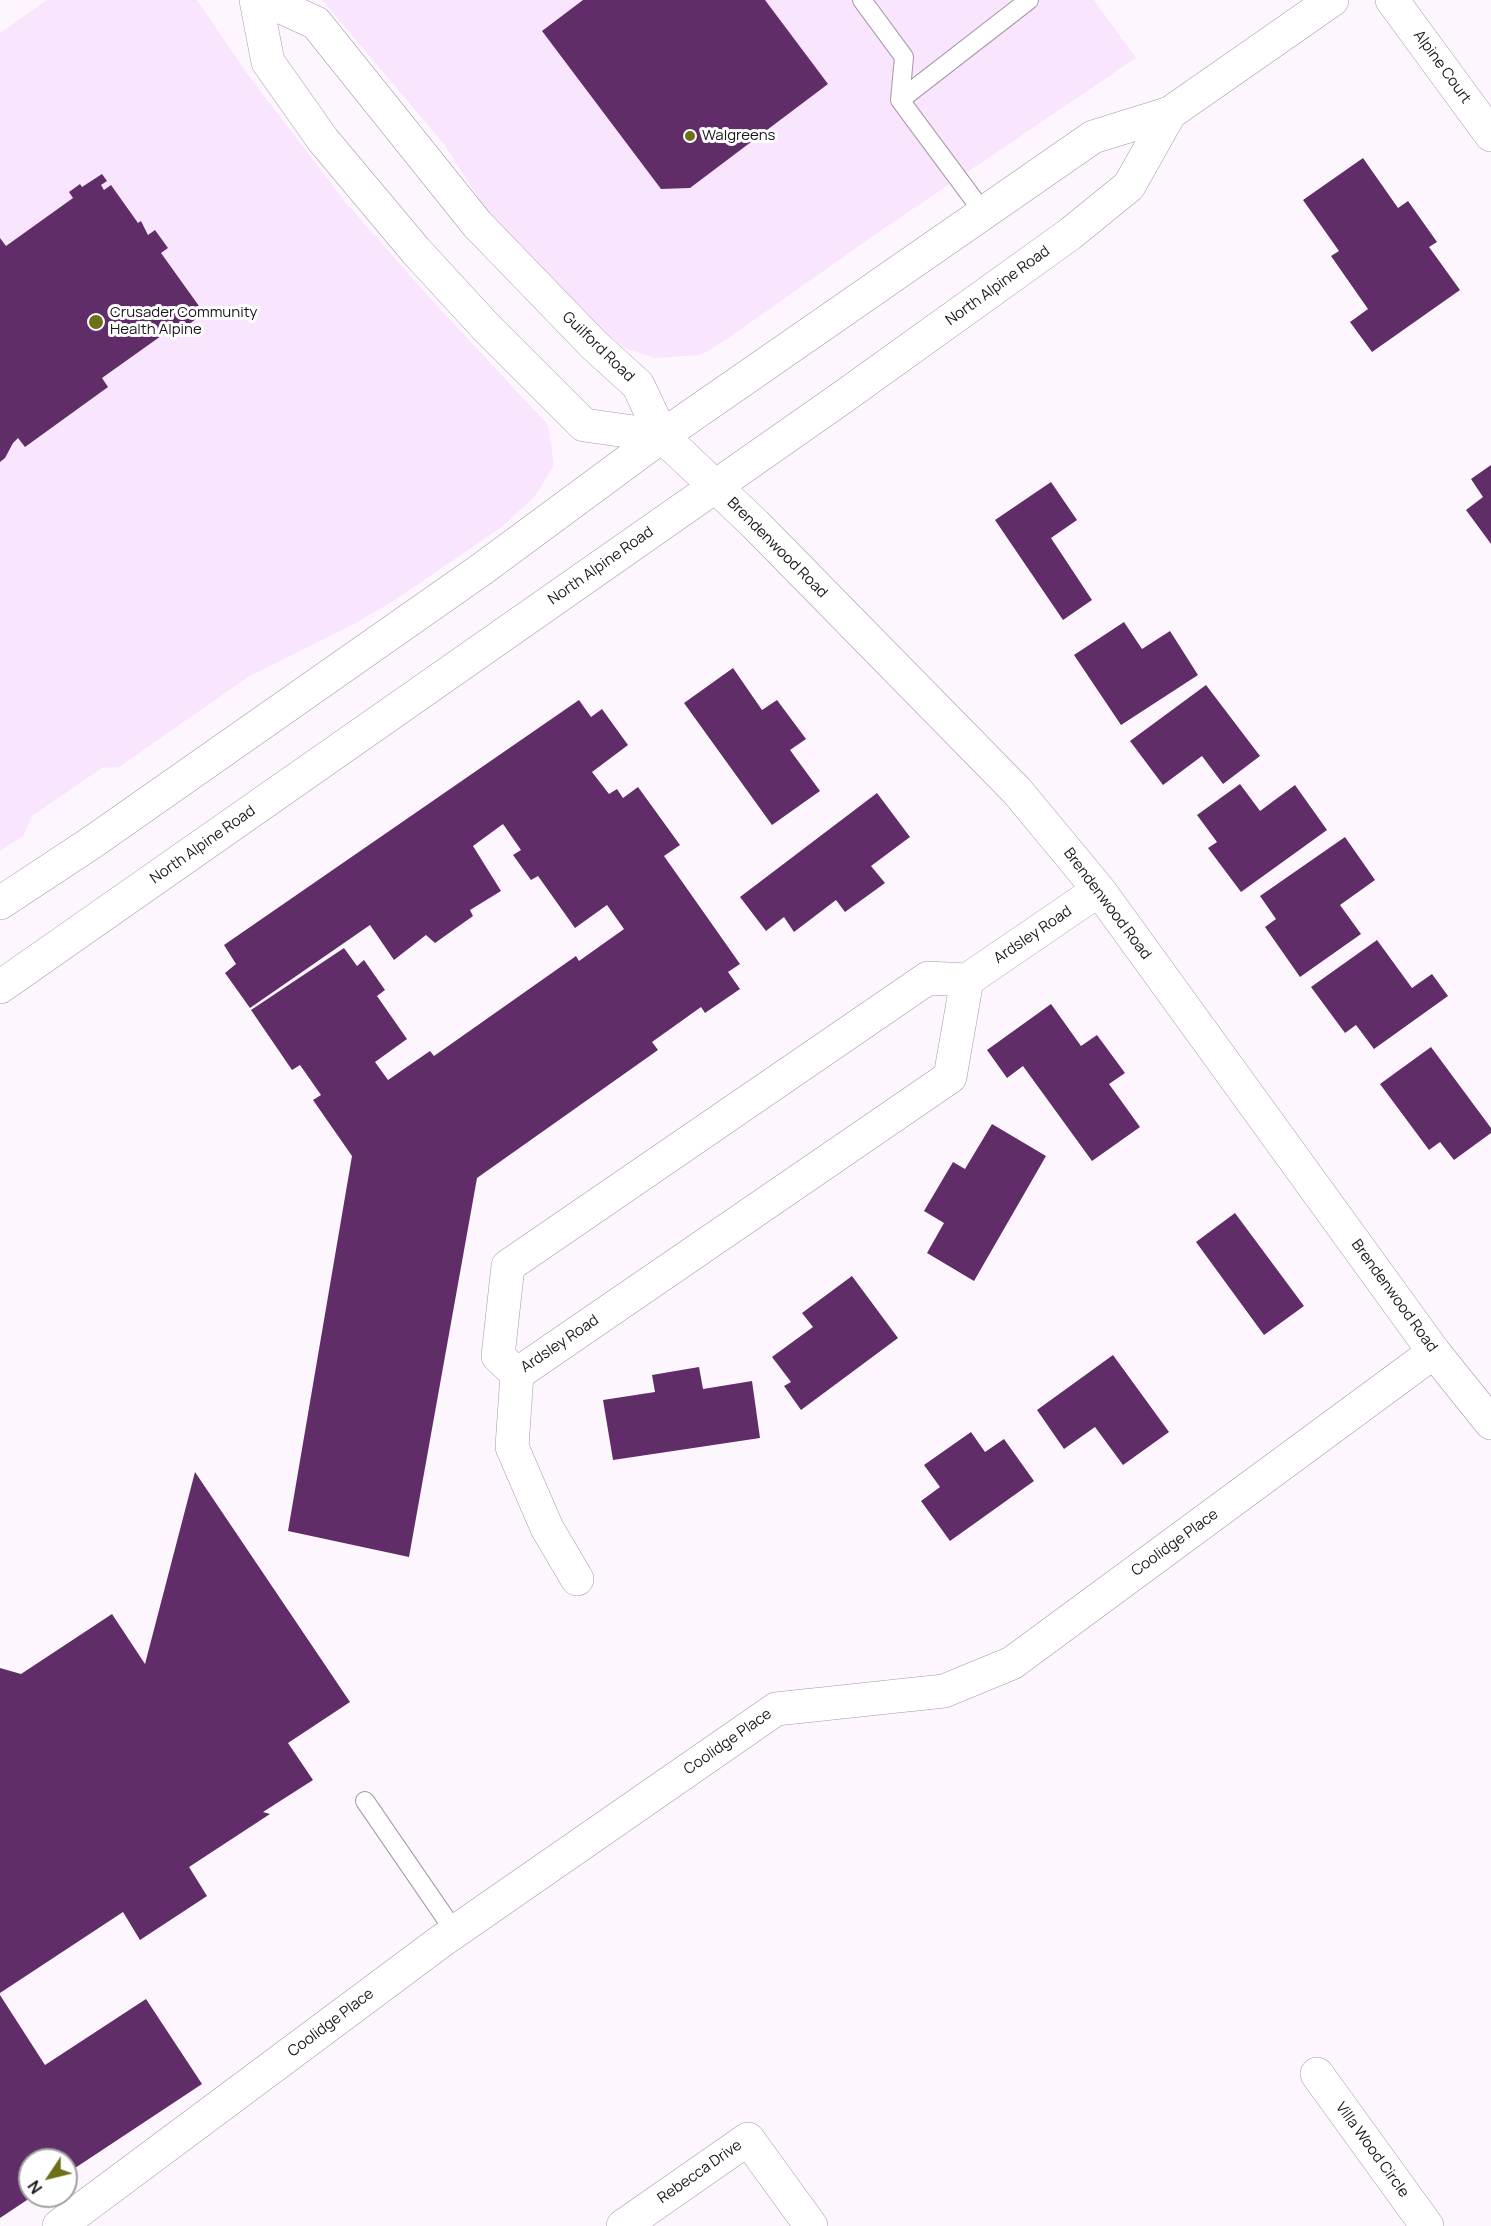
<!DOCTYPE html>
<style>
body{margin:0}
#map{position:relative;width:1491px;height:2226px;overflow:hidden;background:#fdf6fe;font-family:Manrope,sans-serif}
canvas{display:block}
.north{position:absolute;left:18px;top:2148px;width:60px;height:60px;box-sizing:border-box;background:#fff;border:2px solid #a3a1a4;border-radius:50%;rotate:235deg;font-size:16px;font-weight:700;line-height:24px;text-align:center;color:#1a141b}
.north::after{content:'';display:block;margin:auto;width:21px;height:27px;background:#6d7015;clip-path:polygon(50% 0,100% 100%,50% 72%,0 100%)}
</style>
<div id="map">
<canvas width="1491" height="2226"></canvas>
<div class="north">N</div>
</div>
<script>
const c = document.querySelector('canvas').getContext('2d');
c.lineJoin = 'round';
function paint(path, color) {
  c.fillStyle = color;
  c.fill(path, 'evenodd');
}
function shape(rows) {
  const path = new Path2D();
  for (const r of rows) {
    path.moveTo(r[0], r[1]);
    for (let i = 2; i < r.length; i += 2) path.lineTo(r[i], r[i + 1]);
  }
  return path;
}
function stroke(path, color, width, dash) {
  c.strokeStyle = color;
  c.lineWidth = width;
  c.lineCap = dash ? 'butt' : 'round';
  c.setLineDash(dash || []);
  c.stroke(path);
}
function label(font, color, halo, rows, align = 'center') {
  c.font = font + ' Manrope,sans-serif';
  c.lineWidth = 6;
  c.setLineDash([]);
  c.textBaseline = 'middle';
  c.strokeStyle = halo;
  c.fillStyle = color;
  for (const [text, x, y, turn = 0] of rows) {
    c.save();
    c.translate(x, y);
    c.rotate((+turn || 0) * Math.PI / 180);
    c.textAlign = isNaN(turn) ? turn : align;
    if (halo) c.strokeText(text, 0, 0);
    c.fillText(text, 0, 0);
    c.restore();
  }
}
paint(shape([
 [47,0,197,0,246,72,346,203,430,298,548,425,554,465,536,495,503,526,392,602,352,625,248,677,119,767,102,768,32,816,23,836,0,851,0,33],
 [322,0,1094,0,1136,58,870,238,730,337,701,355,655,358,624,348,577,307,493,221,444,144]
]), '#fae5fe');
paint(shape([
 [583,0,765,0,828,84,690,188,661,189,542,31],
 [1363,158,1398,208,1408,201,1437,242,1429,247,1460,290,1372,352,1350,322,1368,309,1331,256,1339,251,1303,200],
 [102,174,107,181,101,185,104,190,111,185,138,223,141,221,148,235,155,230,168,248,161,253,204,313,172,337,168,331,102,378,108,387,25,447,18,438,13,443,5,458,0,462,0,238,6,246,73,198,69,192,80,184,82,187],
 [1491,465,1491,544,1466,510,1483,497,1471,479],
 [1051,482,1077,520,1051,538,1092,600,1063,620,995,520],
 [1124,622,1142,649,1170,631,1198,675,1121,725,1074,655],
 [733,668,762,710,777,700,806,739,790,750,820,791,772,825,684,703],
 [1206,685,1260,756,1223,784,1202,756,1163,785,1130,741],
 [579,700,591,717,602,709,628,745,592,772,609,794,617,789,623,798,638,787,680,845,664,856,740,964,728,972,740,989,705,1013,701,1007,652,1042,658,1050,477,1178,409,1557,288,1531,352,1156,313,1100,321,1095,300,1065,292,1070,251,1010,344,948,357,966,364,960,385,990,377,996,407,1039,375,1062,388,1080,430,1051,434,1056,576,956,579,961,624,929,607,905,575,928,538,876,531,880,513,855,521,850,503,824,473,846,501,891,470,910,473,916,435,943,426,935,394,960,370,925,250,1008,225,973,236,964,224,945],
 [1240,784,1260,811,1295,785,1327,830,1241,892,1208,848,1217,842,1197,815],
 [877,793,910,837,871,866,885,883,845,912,836,900,794,932,784,917,766,931,740,897],
 [1345,837,1375,880,1340,905,1361,934,1300,977,1265,927,1276,919,1260,896],
 [1377,940,1412,988,1432,974,1448,996,1374,1049,1356,1025,1345,1033,1311,987],
 [1051,1004,1081,1046,1097,1035,1125,1073,1109,1084,1140,1127,1092,1161,1023,1066,1007,1078,987,1050],
 [1431,1047,1491,1128,1491,1133,1454,1160,1440,1142,1429,1150,1380,1084],
 [992,1124,1046,1156,974,1281,927,1253,944,1223,924,1211,953,1162,965,1169],
 [1235,1213,1304,1306,1264,1335,1196,1242],
 [852,1276,898,1338,801,1410,784,1386,791,1382,772,1357,813,1327,802,1313],
 [1113,1355,1169,1432,1123,1465,1095,1427,1064,1449,1037,1410],
 [699,1367,703,1389,752,1381,760,1438,613,1460,603,1400,655,1392,652,1375],
 [971,1432,985,1452,1004,1439,1034,1481,950,1541,921,1501,940,1487,924,1465],
 [195,1472,350,1702,288,1743,313,1780,263,1812,270,1814,189,1867,207,1896,140,1940,123,1912,0,1993,0,1668,21,1674,112,1614,145,1664],
 [0,1995,45,2065,146,1999,202,2084,66,2174,66,2160,30,2160,30,2196,33,2196,0,2218]
]), '#612d69');
const service = shape([
 [862,0,904,57,900,100,983,212],
 [900,100,1029,0],
 [365,1801,455,1932]
]);
const minor = shape([
 [1392,0,1491,135],
 [662,436,755,524,1017,791,1099,890,1434,1352,1491,1423],
 [967,980,950,1077,517,1374,498,1356,508,1266,928,978,967,980,1099,890],
 [517,1374,512,1447,547,1528,577,1579],
 [1317,2074,1427,2226],
 [59,2226,440,1942,776,1709,944,1691,1012,1663,1434,1352],
 [623,2226,748,2139,811,2226]
]);
const tertiary = shape([
 [256,0,268,62,323,140,416,251,485,326,584,425,662,436],
 [266,0,316,23,477,224,594,345,638,385,662,436]
]);
const secondary = shape([
 [0,903,91,843,482,569,662,436,1093,137,1170,113,1332,0],
 [0,987,843,397,1070,234,1129,186,1170,113]
]);
stroke(service, '#a798a9', 20);
stroke(minor, '#a798a9', 34);
stroke(tertiary, '#a798a9', 34);
stroke(secondary, '#a798a9', 34);
stroke(service, '#fff', 18);
stroke(minor, '#fff', 33);
stroke(tertiary, '#fff', 33);
stroke(secondary, '#fff', 33);
for (const [x, y, r, color] of [
 [690,136,6,"#6d7015"],
 [96,322,8,"#6d7015"]
]) {
  const dot = new Path2D();
  dot.arc(x, y, r, 0, 2 * Math.PI);
  c.fillStyle = color;
  c.fill(dot);
  stroke(dot, '#fff', 2);
}
label('15px', '#1a141b', '#fff', [
 ["Alpine Court",1442,67,54],
 ["North Alpine Road",998,286,-36],
 ["Guilford Road",598,347,44],
 ["Brendenwood Road",777,548,45],
 ["North Alpine Road",601,566,-35],
 ["North Alpine Road",203,845,-35],
 ["Brendenwood Road",1107,904,53],
 ["Ardsley Road",1033,935,-34],
 ["Brendenwood Road",1394,1296,54],
 ["Ardsley Road",560,1344,-34],
 ["Coolidge Place",1175,1543,-36],
 ["Coolidge Place",728,1742,-35],
 ["Coolidge Place",331,2023,-37],
 ["Villa Wood Circle",1372,2150,54],
 ["Rebecca Drive",700,2172,-35]
]);
label('15px', '#1a141b', '#fff', [
 ["Walgreens",702,136],
 ["Crusader Community",110,313],
 ["Health Alpine",110,330]
], 'left');
</script>
